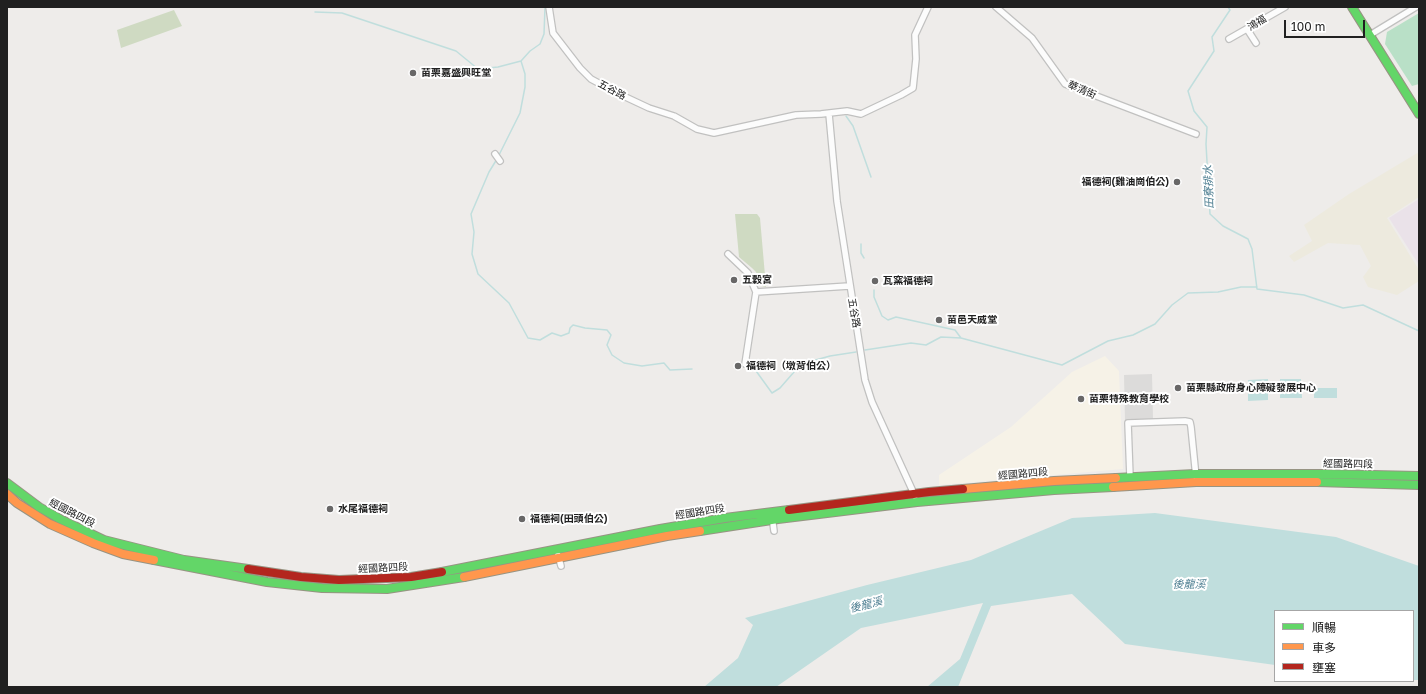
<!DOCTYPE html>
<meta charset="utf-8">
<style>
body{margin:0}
#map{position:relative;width:1426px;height:694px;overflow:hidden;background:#eeecea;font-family:"Golos Text","Noto Sans TC",sans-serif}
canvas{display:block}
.frame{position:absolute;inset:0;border:8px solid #202020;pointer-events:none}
.legend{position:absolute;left:1274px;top:610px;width:140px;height:72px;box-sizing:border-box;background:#fff;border:1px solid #a6a6a6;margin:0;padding:5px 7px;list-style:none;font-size:12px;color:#202020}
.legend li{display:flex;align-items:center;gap:8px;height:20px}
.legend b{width:20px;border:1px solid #a6a6a6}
.scale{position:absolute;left:1284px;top:20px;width:81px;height:18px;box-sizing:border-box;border:2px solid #202020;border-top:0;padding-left:5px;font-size:12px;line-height:14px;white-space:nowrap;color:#202020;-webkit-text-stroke:3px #fff;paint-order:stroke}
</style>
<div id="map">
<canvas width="1426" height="694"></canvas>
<div class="frame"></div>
<ul class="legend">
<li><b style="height:5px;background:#63d668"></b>順暢</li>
<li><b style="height:5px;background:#ff974d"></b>車多</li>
<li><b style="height:5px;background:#b3261e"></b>壅塞</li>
</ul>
<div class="scale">100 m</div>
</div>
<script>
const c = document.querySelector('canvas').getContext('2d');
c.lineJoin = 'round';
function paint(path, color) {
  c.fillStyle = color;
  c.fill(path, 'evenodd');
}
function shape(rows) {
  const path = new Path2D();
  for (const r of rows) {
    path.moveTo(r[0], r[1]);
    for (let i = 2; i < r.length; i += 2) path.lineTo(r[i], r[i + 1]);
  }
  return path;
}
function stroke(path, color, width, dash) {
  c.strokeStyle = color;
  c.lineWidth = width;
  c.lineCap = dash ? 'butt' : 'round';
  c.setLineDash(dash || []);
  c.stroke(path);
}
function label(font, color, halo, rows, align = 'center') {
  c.font = font + ' "Golos Text","Noto Sans TC",sans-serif';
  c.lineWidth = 4;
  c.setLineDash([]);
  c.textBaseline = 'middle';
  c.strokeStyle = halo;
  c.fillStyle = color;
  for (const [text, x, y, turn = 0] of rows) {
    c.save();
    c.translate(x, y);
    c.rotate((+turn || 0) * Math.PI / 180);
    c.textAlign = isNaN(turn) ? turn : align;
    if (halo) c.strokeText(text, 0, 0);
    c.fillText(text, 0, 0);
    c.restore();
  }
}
paint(shape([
 [1419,199,1419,265,1389,218]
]), '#eae2e9');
paint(shape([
 [1105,356,1119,371,1123,469,939,485,939,475,1011,427,1072,372]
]), '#f6f2e7');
paint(shape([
 [1419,152,1419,197,1387,218,1419,270,1419,281,1397,295,1368,287,1363,277,1371,266,1360,245,1328,243,1294,262,1289,256,1312,241,1304,225,1349,194]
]), '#edeade');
paint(shape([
 [174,10,182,26,121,48,117,30],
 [735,214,757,214,760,218,766,287,762,286,756,272,752,268,739,257]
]), '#cfdac2');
paint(shape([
 [1419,13,1419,84,1412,86,1385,44,1387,32]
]), '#b9e0c7');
paint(shape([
 [1152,374,1153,419,1125,421,1124,375]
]), '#dcdbda');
paint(shape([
 [1268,379,1268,400,1248,401,1248,380],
 [1280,379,1301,379,1302,398,1280,398],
 [1314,388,1337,388,1337,398,1314,398],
 [1155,513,1336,537,1419,566,1419,680,1413,680,1413,611,1275,611,1275,665,1125,644,1072,594,991,606,958,687,927,687,960,659,983,603,861,628,776,687,704,687,738,658,753,625,745,618,867,585,971,560,1072,518]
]), '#c0dedd');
stroke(shape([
 [1228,7,1230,10,1212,37,1214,51,1188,91,1194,111,1207,127,1206,144,1210,214,1223,226,1248,239,1252,249,1257,289,1304,295,1343,308,1363,305,1419,331],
 [315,12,342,13,456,51,478,69,498,67,521,61],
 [846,116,853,126,871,177],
 [499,155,520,113,525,87,525,74,521,61,530,51,540,44,544,34,545,7],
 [497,159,489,172,471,214,474,232,472,254,478,274,509,303,528,338,540,340,552,333,561,336,569,333,570,328,573,325,585,328,607,330,611,335,607,345,612,355,624,363,642,366,664,363,670,370,692,369],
 [861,244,861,253,864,258],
 [874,290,874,297,882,316,888,320,896,317,955,330,961,338],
 [865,350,911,343,926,345,941,337,961,338,1062,365,1108,341,1133,335,1155,324,1172,305,1188,293,1218,292,1241,287,1257,287],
 [751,364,772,393,780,388,801,364,830,356,856,352]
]), '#c0dedd', 1.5);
const street = shape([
 [549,7,553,33,580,68,591,79,617,93,649,108,674,116,697,129,714,133,796,115,821,114,847,111,861,114,901,95,913,88,916,59,915,35,928,7],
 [996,7,1032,38,1065,84,1196,134],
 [1247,29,1256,43],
 [1370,35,1416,7],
 [1229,39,1285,7],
 [829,114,837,201,865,380,872,402,915,496],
 [495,154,500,161],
 [728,254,748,273,756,292,745,364],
 [756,292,849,286],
 [1130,477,1128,423,1185,421,1190,422,1191,427,1196,477],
 [772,516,774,531],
 [558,555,561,566]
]);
const fast = shape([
 [1352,7,1419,114],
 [1116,478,1195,474,1325,474,1419,476],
 [1317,482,1419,485],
 [7,483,39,507,60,519,104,540,184,560,248,569],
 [700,531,778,519,917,502,1054,490,1113,487],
 [154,560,267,582,322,588,387,589,464,577],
 [442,572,660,529,725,518,789,510]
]);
const slow = shape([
 [1113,487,1196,482,1317,482],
 [963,489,1054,481,1116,478],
 [7,494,17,503,50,524,93,543,123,554,154,560],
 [464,577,667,536,700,531]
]);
const jam = shape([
 [789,510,929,492,963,489],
 [248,569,301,577,339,580,411,577,442,572]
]);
stroke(street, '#c1c1c0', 8);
stroke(fast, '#979483', 10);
stroke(slow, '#979483', 10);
stroke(jam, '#979483', 10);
stroke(street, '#fcfcfc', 5.5);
stroke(fast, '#63d668', 8);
stroke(slow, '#ff974d', 8);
stroke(jam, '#b3261e', 8);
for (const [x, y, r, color] of [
 [413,73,4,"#686767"],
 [1177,182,4,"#686767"],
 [734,280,4,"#686767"],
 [875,281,4,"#686767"],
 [939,320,4,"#686767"],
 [738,366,4,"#686767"],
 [1178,388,4,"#686767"],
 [1081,399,4,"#686767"],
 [330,509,4,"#686767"],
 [522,519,4,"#686767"]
]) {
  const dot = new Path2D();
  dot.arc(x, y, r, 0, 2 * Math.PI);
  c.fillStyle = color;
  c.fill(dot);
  stroke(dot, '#fff', 1.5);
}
label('10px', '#202020', '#fff', [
 ["鴻福",1257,23,-30],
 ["五谷路",612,90,28],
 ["華清街",1082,90,23],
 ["五谷路",854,313,80],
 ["經國路四段",1348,464,1],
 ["經國路四段",1023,474,-5],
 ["經國路四段",700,512,-9],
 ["經國路四段",72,513,27],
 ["經國路四段",383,568,-3]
]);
label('bold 10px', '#202020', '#fff', [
 ["苗栗嘉盛興旺堂",421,73],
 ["福德祠(雞油崗伯公)",1169,182,"right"],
 ["五穀宮",742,280],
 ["瓦窯福德祠",883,281],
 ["苗邑天威堂",947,320],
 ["福德祠（墩背伯公）",746,366],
 ["苗栗縣政府身心障礙發展中心",1186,388],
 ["苗栗特殊教育學校",1089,399],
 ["水尾福德祠",338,509],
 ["福德祠(田頭伯公)",530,519]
], 'left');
label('italic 11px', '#4c7d90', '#fff', [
 ["田寮排水",1209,187,-92],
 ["後龍溪",1189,585],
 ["後龍溪",866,605,-14]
]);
</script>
